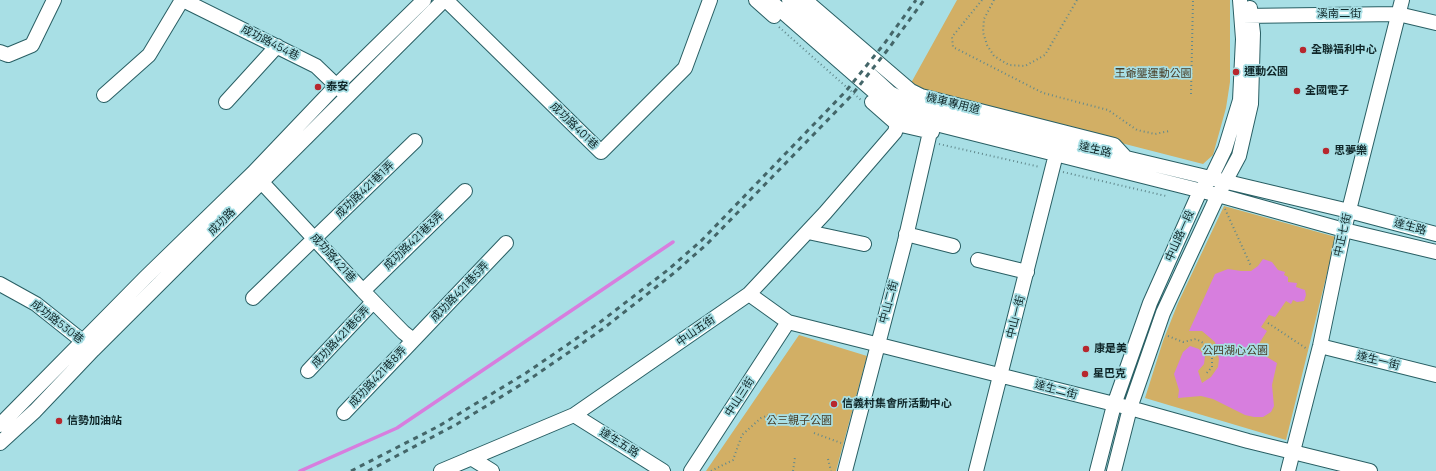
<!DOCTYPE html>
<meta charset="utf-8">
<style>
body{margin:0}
canvas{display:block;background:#a8dfe5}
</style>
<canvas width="1436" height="471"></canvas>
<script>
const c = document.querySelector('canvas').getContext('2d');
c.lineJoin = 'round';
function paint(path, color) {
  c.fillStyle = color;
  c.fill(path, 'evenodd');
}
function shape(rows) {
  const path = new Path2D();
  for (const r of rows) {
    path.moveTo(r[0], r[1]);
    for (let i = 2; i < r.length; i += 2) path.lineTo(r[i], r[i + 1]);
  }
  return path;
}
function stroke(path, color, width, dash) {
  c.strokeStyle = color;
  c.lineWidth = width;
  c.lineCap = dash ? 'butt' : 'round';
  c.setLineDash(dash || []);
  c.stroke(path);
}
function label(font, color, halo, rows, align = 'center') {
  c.font = font + ' Manrope,"Noto Sans TC",sans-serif';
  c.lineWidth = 3.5;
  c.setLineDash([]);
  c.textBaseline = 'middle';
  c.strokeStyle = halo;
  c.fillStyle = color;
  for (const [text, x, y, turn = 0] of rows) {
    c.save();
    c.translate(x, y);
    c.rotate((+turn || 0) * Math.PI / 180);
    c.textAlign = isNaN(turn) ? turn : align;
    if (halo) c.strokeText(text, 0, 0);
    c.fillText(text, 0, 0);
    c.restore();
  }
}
paint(shape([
 [957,0,1230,0,1230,82,1226,108,1213,155,1203,164,930,94,911,83],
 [1224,206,1336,237,1286,440,1145,398,1163,341,1178,303],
 [799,335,867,356,836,471,706,471]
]), '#d2af65');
paint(shape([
 [1263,259,1272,262,1278,270,1285,272,1284,275,1288,277,1288,282,1297,283,1296,287,1305,290,1306,295,1304,301,1297,302,1293,300,1291,304,1286,301,1275,317,1269,315,1261,327,1267,331,1255,350,1277,363,1272,385,1274,406,1271,412,1263,417,1254,417,1245,415,1213,399,1201,396,1178,398,1179,390,1174,374,1183,352,1190,346,1199,349,1205,356,1204,364,1198,371,1202,383,1211,377,1218,367,1219,359,1215,342,1202,331,1189,331,1215,274,1228,269,1241,271,1251,271,1258,266]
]), '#d77ede');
stroke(shape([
 [300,471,397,428,673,242]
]), '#d77ede', 3.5);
const minor = shape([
 [183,0,316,66,343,92],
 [446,0,601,152,685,68,710,0],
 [756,0,774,16],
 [769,0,886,102,908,115,928,122,1218,195,1344,230,1436,252],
 [789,0,890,93,912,105,929,111,1349,211,1436,234],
 [805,0,911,91,921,96,1114,145,1126,158],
 [1242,16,1398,14,1436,23],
 [0,52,8,55,32,45,54,0],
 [104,95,149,55,182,0],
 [226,102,277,46],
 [872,102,897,124,932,132],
 [256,176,363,291,403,332,413,340],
 [808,232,864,244],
 [906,234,953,246],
 [978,260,1027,272],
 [0,284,36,304,90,347],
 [363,291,465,191],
 [749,294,788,322,1130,408,1248,441,1370,471],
 [253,298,415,141],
 [1320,346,1436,375],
 [308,371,373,302],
 [344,413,506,243],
 [574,415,663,471],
 [0,425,146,277,253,173,336,86,424,0],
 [0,443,35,411,93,350,444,0],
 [471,458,492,471],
 [441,471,574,415,749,294,825,213,895,132,897,124],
 [691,471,788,322],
 [845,471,905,241,930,132],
 [976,471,1054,162],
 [1097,471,1114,405,1150,303,1200,191,1211,178,1225,149,1240,100,1243,39,1240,0],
 [1114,471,1130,408,1163,313,1218,195,1239,156,1251,104,1253,33,1250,8],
 [1288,471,1320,346,1344,230,1402,0]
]);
stroke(minor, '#295f64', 16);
stroke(shape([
 [982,0,952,37,953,47,1043,93,1108,110,1137,130,1155,134,1169,131],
 [994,0,984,19,983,32,987,45,994,56,1009,65,1025,66,1045,55,1077,0],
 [779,27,861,100],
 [1191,94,1193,0],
 [939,144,1040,167],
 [1063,172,1166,196],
 [1225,209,1251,266],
 [1268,323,1307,349],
 [1168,336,1183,342,1196,339,1207,345,1212,356,1212,367,1205,375],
 [814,433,841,443],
 [828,459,831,471],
 [711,471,733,460,742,435,761,418,775,413],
 [793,471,795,457]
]), '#61898d', 2, [1, 3]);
stroke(minor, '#fff', 14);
stroke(shape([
 [351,471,439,426,526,373,599,323,669,269,702,240,846,91,884,44,916,0],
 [368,471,457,424,530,379,604,328,674,273,707,244,851,96,889,48,924,0]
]), '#446669', 3, [5, 5]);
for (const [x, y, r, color] of [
 [1303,50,4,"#b7272e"],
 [1236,72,4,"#b7272e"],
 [318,87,4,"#b7272e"],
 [1297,91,4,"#b7272e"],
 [1326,151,4,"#b7272e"],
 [1086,349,4,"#b7272e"],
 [1085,374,4,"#b7272e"],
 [834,404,4,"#b7272e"],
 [59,421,4,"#b7272e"]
]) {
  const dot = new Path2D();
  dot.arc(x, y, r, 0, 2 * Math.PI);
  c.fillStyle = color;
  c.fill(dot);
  stroke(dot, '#a8dfe5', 1.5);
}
label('11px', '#0f2628', '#a8dfe5', [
 ["溪南二街",1339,14],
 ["成功路454巷",270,43,27],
 ["機車專用道",953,104,14],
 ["成功路401巷",574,126,44],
 ["達生路",1095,150,13],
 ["成功路421巷1弄",365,190,-44],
 ["成功路",222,222,-45],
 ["達生路",1410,227,15],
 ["中正七街",1343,235,-77],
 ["中山路一段",1180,236,-66],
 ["成功路421巷3弄",414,241,-44],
 ["成功路421巷",333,258,48],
 ["成功路421巷5弄",460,292,-46],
 ["中山二街",889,302,-75],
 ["中山一街",1016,317,-76],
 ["成功路530巷",57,322,38],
 ["中山五街",696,331,-35],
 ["成功路421巷6弄",341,337,-47],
 ["達生一街",1378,361,14],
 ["成功路421巷8弄",378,377,-47],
 ["達生二街",1056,390,15],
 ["中山三街",740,397,-57],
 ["達生五路",619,443,32]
]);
label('bold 11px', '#0f2628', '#a8dfe5', [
 ["全聯福利中心",1311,50],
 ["運動公園",1244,72],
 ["泰安",326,87],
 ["全國電子",1305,91],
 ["思夢樂",1334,151],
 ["康是美",1094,349],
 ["星巴克",1093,374],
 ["信義村集會所活動中心",842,404],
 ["信勢加油站",67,421]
], 'left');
label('11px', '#473c25', '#a8dfe5', [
 ["王爺壟運動公園",1153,74],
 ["公四湖心公園",1235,351],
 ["公三親子公園",799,421]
]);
</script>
